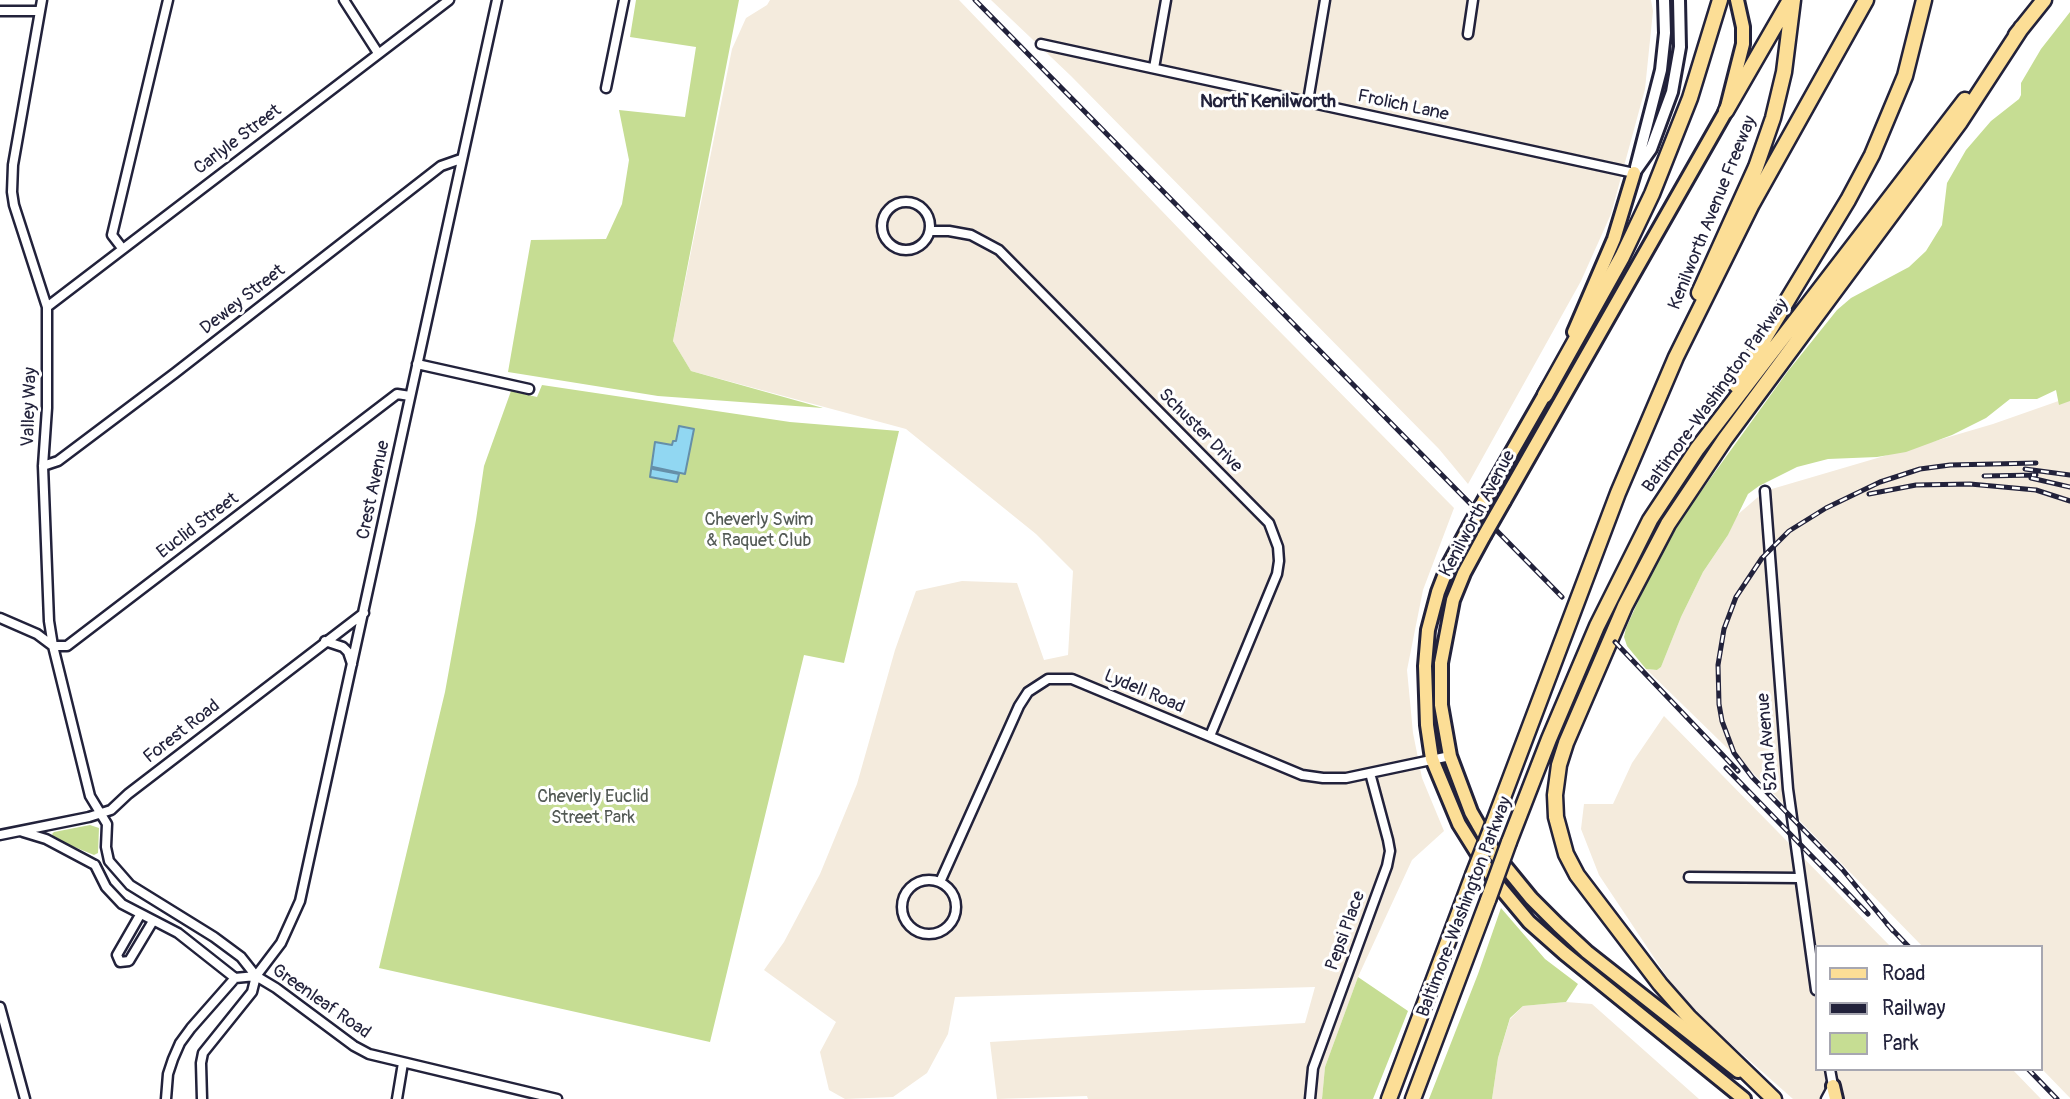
<!DOCTYPE html>
<style>
body{margin:0}
#map{position:relative;width:2070px;height:1099px;overflow:hidden;background:#fff;font-family:Pangolin,sans-serif}
canvas{display:block}
.legend{position:absolute;left:1815px;top:945px;width:228px;height:126px;box-sizing:border-box;background:#fff;border:2px solid #a7a7b1;margin:0;padding:9px 12px;list-style:none;font-size:21px;color:#22223b}
.legend li{display:flex;align-items:center;gap:14px;height:35px}
.legend b{width:35px;border:2px solid #a7a7b1}
</style>
<div id="map">
<canvas width="2070" height="1099"></canvas>
<ul class="legend">
<li><b style="height:9px;background:#fcde96"></b>Road</li>
<li><b style="height:9px;background:#22223b"></b>Railway</li>
<li><b style="height:19px;background:#c6dd93"></b>Park</li>
</ul>
</div>
<script>
const c = document.querySelector('canvas').getContext('2d');
c.lineJoin = 'round';
function paint(path, color) {
  c.fillStyle = color;
  c.fill(path, 'evenodd');
}
function shape(rows) {
  const path = new Path2D();
  for (const r of rows) {
    if (r.length === 3) {
      path.moveTo(r[0] + r[2], r[1]);
      path.arc(r[0], r[1], r[2], 0, 2 * Math.PI);
      continue;
    }
    path.moveTo(r[0], r[1]);
    for (let i = 2; i < r.length; i += 2) path.lineTo(r[i], r[i + 1]);
  }
  return path;
}
function stroke(path, color, width, dash) {
  c.strokeStyle = color;
  c.lineWidth = width;
  c.lineCap = dash ? 'butt' : 'round';
  c.setLineDash(dash || []);
  c.stroke(path);
}
function label(font, color, halo, rows, align = 'center') {
  c.font = font + ' Pangolin,sans-serif';
  c.lineWidth = 6;
  c.setLineDash([]);
  c.textBaseline = 'middle';
  c.strokeStyle = halo;
  c.fillStyle = color;
  for (const [text, x, y, turn = 0] of rows) {
    c.save();
    c.translate(x, y);
    c.rotate((+turn || 0) * Math.PI / 180);
    c.textAlign = isNaN(turn) ? turn : align;
    if (halo) c.strokeText(text, 0, 0);
    c.fillText(text, 0, 0);
    c.restore();
  }
}
paint(shape([
 [770,0,959,0,1210,261,1454,508,1423,590,1407,670,1413,733,1422,778,1444,831,1412,860,1358,977,1325,1067,1322,1099,1088,1099,1087,1096,997,1099,990,1042,1305,1023,1315,987,955,997,948,1034,927,1073,893,1097,845,1099,829,1090,820,1052,836,1022,764,970,784,942,820,874,857,784,895,650,916,591,962,581,1017,583,1044,660,1068,655,1073,571,1036,534,906,429,691,371,673,341,732,49,746,18,767,5],
 [991,0,1651,0,1653,11,1645,89,1611,214,1581,281,1468,484,1439,449,1071,76],
 [2070,397,2070,1098,2040,1067,2040,947,1923,947,1760,780,1646,669,1657,670,1661,667,1681,617,1703,572,1728,535,1736,516,1765,491,1993,424],
 [1664,716,1891,947,1816,947,1816,1069,2012,1069,2041,1099,1793,1099,1715,1030,1675,989,1599,875,1581,829,1584,804,1613,804,1632,763],
 [1566,1002,1592,1004,1699,1099,1492,1099,1498,1058,1510,1019,1523,1006]
]), '#f4ebdd');
paint(shape([
 [636,0,739,0,673,341,691,371,823,408,658,396,508,372,531,240,606,239,622,204,629,160,619,110,685,117,696,47,630,37],
 [2070,12,2070,401,2059,405,2056,390,2037,399,2010,399,1986,418,1952,435,1906,452,1877,457,1828,459,1797,467,1759,486,1748,494,1728,535,1703,572,1681,617,1661,667,1657,670,1646,669,1627,646,1624,637,1626,628,1652,571,1681,519,1788,371,1837,310,1851,298,1909,267,1926,251,1942,225,1947,183,1966,150,1991,121,2019,99,2021,95,2021,83,2041,49],
 [542,385,790,422,899,431,844,663,804,655,710,1042,379,968,445,692,476,520,484,466,511,391,537,397],
 [90,825,99,828,98,853,94,855,55,839,52,834,54,832],
 [1501,908,1545,959,1578,984,1566,1002,1523,1006,1510,1018,1498,1058,1492,1099,1429,1099,1478,974],
 [1358,977,1408,1011,1373,1099,1322,1099,1325,1067]
]), '#c6dd93');
const water = shape([
 [679,426,694,429,685,474,653,467,653,469,679,474,677,482,650,477,655,442,672,445,673,441,676,441,679,426]
]);
paint(water, '#91d7f2');
stroke(water, '#658fa9', 2);
const minor = shape([
 [42,0,13,165,12,192,14,205,47,307,47,408,43,466,49,621,53,646,90,796,107,824,106,847,109,861,130,885,214,937,241,957,256,976,276,988,354,1046,369,1054,557,1099],
 [344,0,378,53],
 [0,11,40,11],
 [1468,34,1473,0],
 [1041,44,1634,173],
 [1154,68,1166,0],
 [606,88,624,0],
 [1308,101,1325,0],
 [906,226,24],
 [930,231,949,231,971,235,999,250,1269,523,1278,547,1279,561,1277,574,1210,736],
 [122,248,112,235,168,0],
 [47,307,449,0],
 [417,364,529,389],
 [43,466,58,461,175,373,441,166,461,159],
 [1765,491,1788,789,1816,990],
 [0,618,37,634,53,646,67,646,397,394,410,396],
 [325,641,343,647,348,652,352,664],
 [23,832,46,839,95,865],
 [0,835,89,817,111,810,128,794,364,613],
 [95,865,106,887,122,904,178,933,235,978],
 [1689,877,1799,878],
 [929,907,27],
 [940,882,1019,706,1028,692,1048,679,1072,679,1302,775,1323,778,1346,778,1450,756],
 [140,915,117,955,120,962,129,961,153,921],
 [0,1007,25,1099],
 [166,1099,168,1074,173,1059,180,1043,191,1028,235,978,256,976],
 [202,1099,201,1063,203,1053,252,992,256,976,281,943,300,901,497,0],
 [397,1099,403,1063],
 [1310,1099,1313,1068,1387,866,1390,851,1388,840,1370,773],
 [1826,1099,1833,1086,1830,1069]
]);
const secondary = shape([
 [1636,167,1661,70,1665,33,1664,0],
 [1634,173,1651,149,1672,92,1680,47,1679,0]
]);
const primary = shape([
 [1574,332,1614,239,1634,173],
 [1490,490,1549,387],
 [1504,501,1726,111,1743,44,1743,27,1737,0],
 [1469,527,1448,566,1438,592,1428,630,1425,666,1427,725,1432,759,1459,824,1494,880,1529,922,1564,953,1744,1099],
 [1484,536,1464,573,1453,600,1441,663,1441,705,1450,756,1471,812,1495,854,1531,898,1558,925,1587,952,1738,1071],
 [1833,1086,1836,1099]
]);
const motorway = shape([
 [2016,35,2044,0],
 [1726,111,1790,0],
 [1699,293,1756,167,1773,118,1784,72,1793,0],
 [1736,385,1848,200,1872,155,1905,76,1924,0],
 [1545,395,1622,257,1652,194,1690,98,1720,0],
 [1493,824,1618,493,1676,357,1752,204,1866,0],
 [1509,842,1549,739,1597,626,1650,520,1697,449,1965,100],
 [1389,1099,1473,875],
 [1413,1099,1488,900],
 [1774,1099,1689,1017,1660,984,1577,875,1566,854,1556,817,1555,795,1559,765,1566,743,1625,606,1668,524,1725,439,1960,122,2022,27]
]);
stroke(minor, '#22223b', 13);
stroke(secondary, '#22223b', 16);
stroke(primary, '#22223b', 18);
stroke(motorway, '#22223b', 19);
stroke(minor, '#fff', 8);
stroke(secondary, '#fff', 10);
stroke(primary, '#fcde96', 12);
stroke(motorway, '#fcde96', 14);
const rail = shape([
 [975,0,1562,597],
 [2025,469,2070,475],
 [1984,476,2036,475],
 [2031,478,2070,487],
 [1869,494,1916,485,1970,484,2036,490,2070,501],
 [1615,642,1738,771],
 [1726,768,1868,914],
 [1887,924,1909,947],
 [1893,931,1842,869,1752,777,1734,753,1722,721,1719,704,1718,665,1724,629,1736,597,1762,558,1789,531,1826,508,1880,482,1920,469,1950,465,2036,463],
 [2028,1069,2057,1099]
]);
stroke(rail, '#22223b', 5);
stroke(rail, '#fff', 2.5, [8]);
const primaryBridge = shape([
 [1469,527,1490,490],
 [1484,536,1504,501]
]);
const motorwayBridge = shape([
 [1473,875,1493,824],
 [1488,900,1509,842]
]);
stroke(primaryBridge, '#22223b', 18, []);
stroke(motorwayBridge, '#22223b', 19, []);
stroke(primaryBridge, '#fcde96', 12);
stroke(motorwayBridge, '#fcde96', 14);
label('18px', '#22223b', '#fff', [
 ["Frolich Lane",1403,106,12],
 ["Carlyle Street",238,140,-37],
 ["Kenilworth Avenue Freeway",1713,213,-68],
 ["Dewey Street",243,300,-38],
 ["Baltimore-Washington Parkway",1716,396,-54],
 ["Valley Way",30,407,-88],
 ["Schuster Drive",1200,431,45],
 ["Crest Avenue",374,490,-78],
 ["Kenilworth Avenue",1478,514,-62],
 ["Euclid Street",198,526,-37],
 ["Lydell Road",1144,692,23],
 ["Forest Road",182,732,-38],
 ["52nd Avenue",1768,742,-95],
 ["Baltimore-Washington Parkway",1465,907,-69],
 ["Pepsi Place",1346,931,-70],
 ["Greenleaf Road",321,1002,35]
]);
label('18px', '#535a55', '#fff', [
 ["Cheverly Swim",759,520],
 ["& Raquet Club",759,541],
 ["Cheverly Euclid",593,797],
 ["Street Park",593,818]
]);
label('bold 19px', '#22223b', '#fff', [
 ["North Kenilworth",1268,102]
]);
</script>
